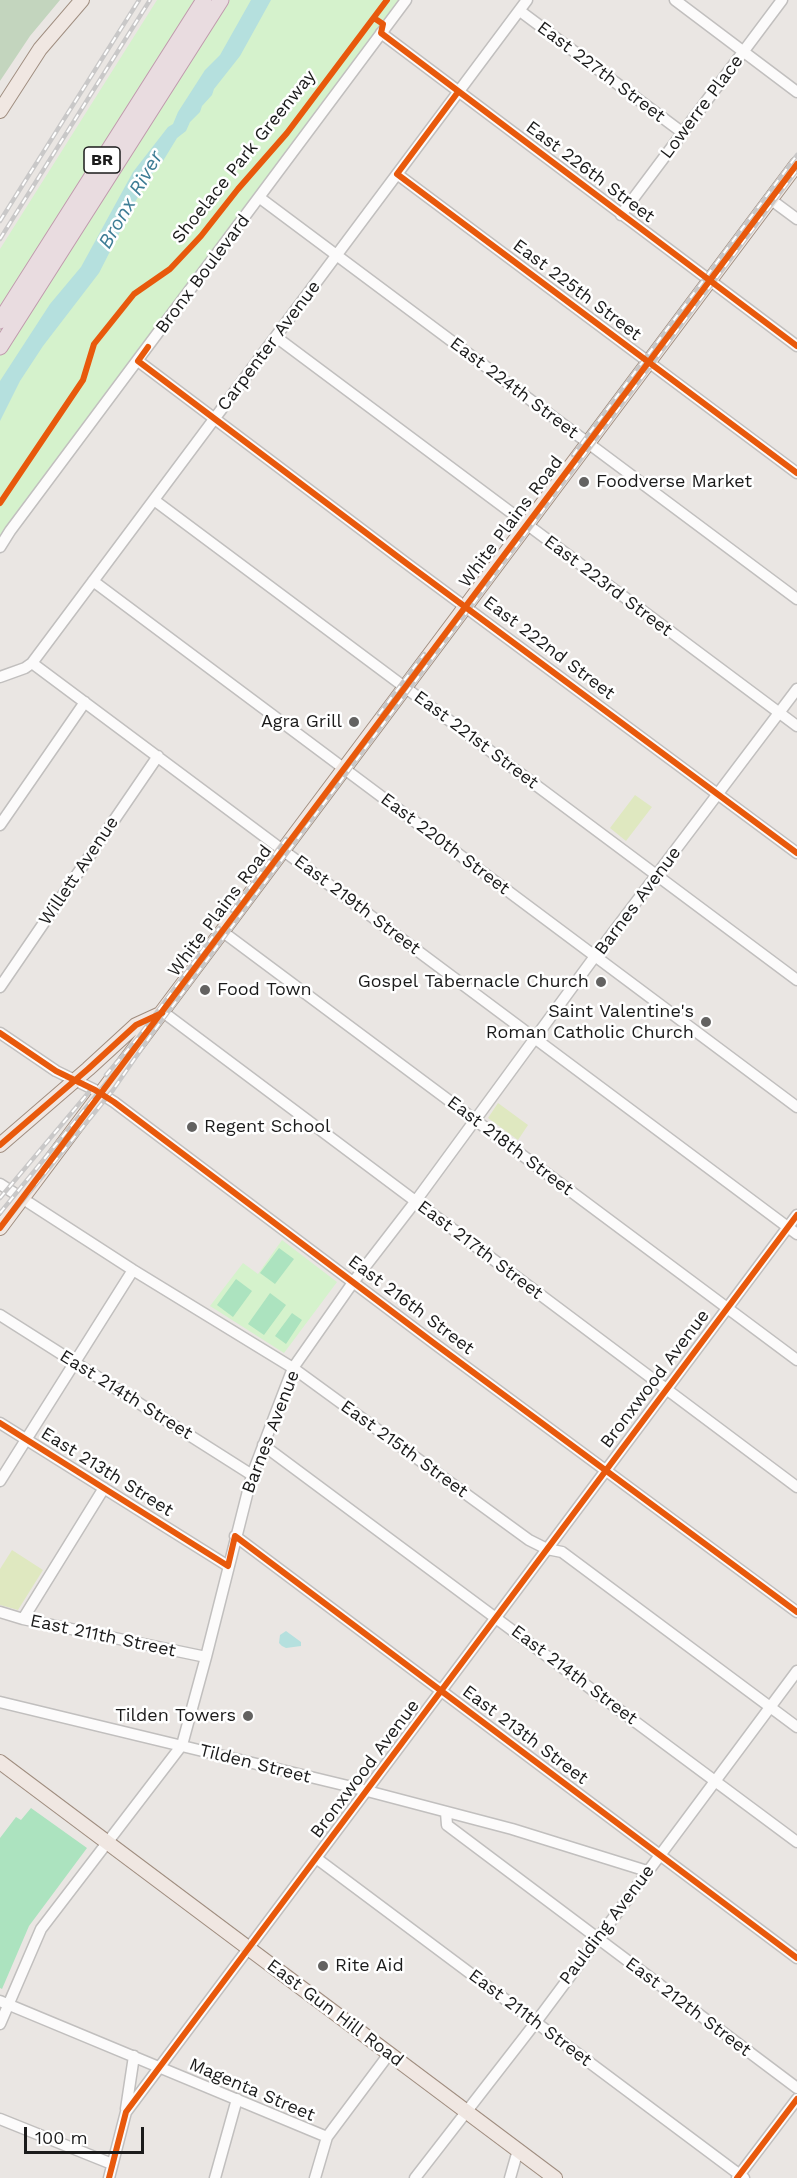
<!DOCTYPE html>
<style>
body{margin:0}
#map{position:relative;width:797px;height:2178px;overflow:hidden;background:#eae6e3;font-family:"Work Sans",sans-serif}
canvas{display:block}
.scale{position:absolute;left:24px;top:2127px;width:120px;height:27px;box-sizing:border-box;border:3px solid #1b1b1b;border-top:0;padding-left:8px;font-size:18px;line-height:21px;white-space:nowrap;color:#1b1b1b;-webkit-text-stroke:4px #fff;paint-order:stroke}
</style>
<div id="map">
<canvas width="797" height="2178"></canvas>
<div class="scale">100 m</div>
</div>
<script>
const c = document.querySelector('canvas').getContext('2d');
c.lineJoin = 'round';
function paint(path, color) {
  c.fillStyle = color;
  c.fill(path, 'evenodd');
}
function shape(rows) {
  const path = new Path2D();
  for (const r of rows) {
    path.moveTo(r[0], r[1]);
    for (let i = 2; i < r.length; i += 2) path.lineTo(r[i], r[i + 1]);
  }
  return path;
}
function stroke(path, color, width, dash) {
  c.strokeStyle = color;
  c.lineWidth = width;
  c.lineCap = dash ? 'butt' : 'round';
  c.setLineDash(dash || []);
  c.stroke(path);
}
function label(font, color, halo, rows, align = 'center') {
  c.font = font + ' "Work Sans",sans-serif';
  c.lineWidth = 5;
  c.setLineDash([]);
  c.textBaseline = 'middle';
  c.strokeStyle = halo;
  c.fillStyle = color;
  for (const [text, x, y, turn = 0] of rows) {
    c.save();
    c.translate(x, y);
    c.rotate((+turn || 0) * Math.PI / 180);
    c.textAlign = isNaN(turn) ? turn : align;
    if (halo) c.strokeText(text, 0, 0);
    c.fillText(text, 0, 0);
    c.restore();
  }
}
paint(shape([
 [635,795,652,807,626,841,610,828],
 [498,1103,528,1125,518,1140,488,1118],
 [12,1550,43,1570,18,1610,0,1605,0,1569]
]), '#dfe8c0');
paint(shape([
 [0,0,60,0,30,36,0,81]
]), '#c3d5be');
paint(shape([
 [157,0,402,0,0,539,0,249],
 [282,1240,337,1282,284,1353,210,1306,243,1263,258,1274]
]), '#d5f2cc');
paint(shape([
 [279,1248,294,1259,275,1284,260,1273],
 [236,1279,252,1291,233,1317,217,1305],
 [270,1293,286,1305,264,1335,248,1324],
 [292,1313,302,1320,286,1344,275,1336],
 [31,1808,87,1848,29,1926,2,1989,0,1988,0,1838,16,1817,21,1820]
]), '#ace3bf');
paint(shape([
 [251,0,271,0,240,56,214,89,212,95,202,106,200,112,190,122,186,131,177,138,163,161,146,181,99,273,43,346,20,381,0,421,0,381,50,304,81,267,133,172,168,127,173,124,178,112,205,70,220,55],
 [286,1631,301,1642,301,1646,286,1648,282,1646,279,1643,280,1635]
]), '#b5e0de');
const minor = shape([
 [675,0,797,92],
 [520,11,683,133],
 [381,33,797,346],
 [397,174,797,473],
 [260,198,797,599],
 [770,199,797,219],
 [621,215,782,0],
 [276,337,797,726],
 [138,361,406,563,797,853],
 [154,500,797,980],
 [0,547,10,531,406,0],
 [93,581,797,1107],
 [32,663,797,1234],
 [0,677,25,668,32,663,527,0],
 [0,825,85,702],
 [223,932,797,1360],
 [0,987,158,756],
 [163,1012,797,1487],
 [0,1033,56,1071,95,1090,114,1102,435,1344,797,1612],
 [0,1184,133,1270,293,1368,529,1540,547,1549,562,1552,797,1727],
 [0,1315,252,1475],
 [0,1423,228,1566],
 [263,1445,797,1842],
 [0,1481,133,1270],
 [235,1536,797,1958],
 [0,1612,23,1619,206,1657],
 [23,1619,104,1488],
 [0,1702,352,1787,512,1829,647,1871],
 [446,1812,447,1825,797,2088],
 [316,1858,744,2178],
 [0,2001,327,2137],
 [0,2024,41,1929,182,1745,206,1657,252,1475,293,1368,354,1281,415,1202,590,963,797,689],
 [126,2109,134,2056],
 [0,2119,112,2164],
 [109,2178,126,2112,797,1215],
 [215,2178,237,2099],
 [315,2178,327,2137,389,2054],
 [415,2178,536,2022,797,1671],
 [510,2178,518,2150],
 [737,2178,797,2099]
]);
const major = shape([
 [0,111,40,49,82,0],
 [0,1145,88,1069,136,1025,160,1014],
 [0,1228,797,164],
 [0,1762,555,2178]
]);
const highway = shape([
 [0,321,204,0],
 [0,347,221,0]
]);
stroke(minor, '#c1bfbe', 13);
stroke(major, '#a08e80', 16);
stroke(highway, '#c09aad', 17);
stroke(minor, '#fcfbfb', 10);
stroke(major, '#f0e7e2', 14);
stroke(highway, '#e9dce0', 15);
const rail = shape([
 [0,221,139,0],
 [0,239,150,0],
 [573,455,797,155],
 [379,714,424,654],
 [232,911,286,839],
 [106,1075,137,1039,219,928],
 [0,1198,89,1092],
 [0,1213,116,1071],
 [0,1228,113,1090,151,1035,797,170]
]);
stroke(rail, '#c9c8c8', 4.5);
stroke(rail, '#fff', 2, [7]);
stroke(shape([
 [374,18,383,24,381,33,797,346],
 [458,92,397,174,797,473],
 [148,347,138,361,406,563,797,853],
 [0,503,83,380,94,344,134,294,170,269,201,236,238,189,287,133,387,0],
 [0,1033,56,1071,95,1090,114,1102,435,1344,797,1612],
 [0,1145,88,1069,136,1025,162,1013],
 [0,1228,797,164],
 [0,1423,228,1566,235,1536,797,1958],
 [109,2178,126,2112,797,1215],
 [737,2178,797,2099]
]), '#e8590c', 6);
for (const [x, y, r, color] of [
 [584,482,6,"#636261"],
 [354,722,6,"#636261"],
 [601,982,6,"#636261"],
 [205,990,6,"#636261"],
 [706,1022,6,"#636261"],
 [192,1127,6,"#636261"],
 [248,1716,6,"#636261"],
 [323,1966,6,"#636261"]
]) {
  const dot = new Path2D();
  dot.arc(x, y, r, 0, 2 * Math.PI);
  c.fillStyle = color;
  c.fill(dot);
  stroke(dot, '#fff', 2);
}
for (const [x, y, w] of [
 [102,160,36]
]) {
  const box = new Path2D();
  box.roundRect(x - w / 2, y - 13, w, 26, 4.5);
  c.fillStyle = '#fff';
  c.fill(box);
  stroke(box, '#1b1b1b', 1.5);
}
label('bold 16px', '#1b1b1b', null, [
 ["BR",102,160]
]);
label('18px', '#1b1b1b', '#fff', [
 ["East 227th Street",601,72,37],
 ["Lowerre Place",702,107,-53],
 ["Shoelace Park Greenway",244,157,-51],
 ["East 226th Street",590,172,37],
 ["Bronx Boulevard",203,274,-53],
 ["East 225th Street",577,290,37],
 ["Carpenter Avenue",269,346,-53],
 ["East 224th Street",514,388,37],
 ["White Plains Road",511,522,-53],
 ["East 223rd Street",608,586,37],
 ["East 222nd Street",549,648,37],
 ["East 221st Street",476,740,37],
 ["East 220th Street",445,844,37],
 ["Willett Avenue",79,871,-56],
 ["Barnes Avenue",638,901,-53],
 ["East 219th Street",357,905,37],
 ["White Plains Road",220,911,-53],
 ["East 218th Street",510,1146,37],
 ["East 217th Street",480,1250,37],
 ["East 216th Street",411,1305,37],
 ["Bronxwood Avenue",655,1379,-53],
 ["East 214th Street",126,1395,32],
 ["Barnes Avenue",271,1432,-69],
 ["East 215th Street",404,1449,36],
 ["East 213th Street",107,1472,32],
 ["East 211th Street",103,1636,12],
 ["East 214th Street",574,1675,37],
 ["East 213th Street",525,1735,37],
 ["Tilden Street",255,1764,14],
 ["Bronxwood Avenue",365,1769,-53],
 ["Paulding Avenue",607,1925,-53],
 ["East 212th Street",688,2007,37],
 ["East Gun Hill Road",335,2013,37],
 ["East 211th Street",530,2018,37],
 ["Magenta Street",252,2090,23]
]);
label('18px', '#1b1b1b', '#fff', [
 ["Foodverse Market",596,482],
 ["Agra Grill",342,722,"right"],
 ["Gospel Tabernacle Church",589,982,"right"],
 ["Food Town",217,990],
 ["Saint Valentine's",694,1012,"right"],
 ["Roman Catholic Church",694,1033,"right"],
 ["Regent School",204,1127],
 ["Tilden Towers",236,1716,"right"],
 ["Rite Aid",335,1966]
], 'left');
label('italic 20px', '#3e7d95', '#fff', [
 ["Bronx River",131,200,-60]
]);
</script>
